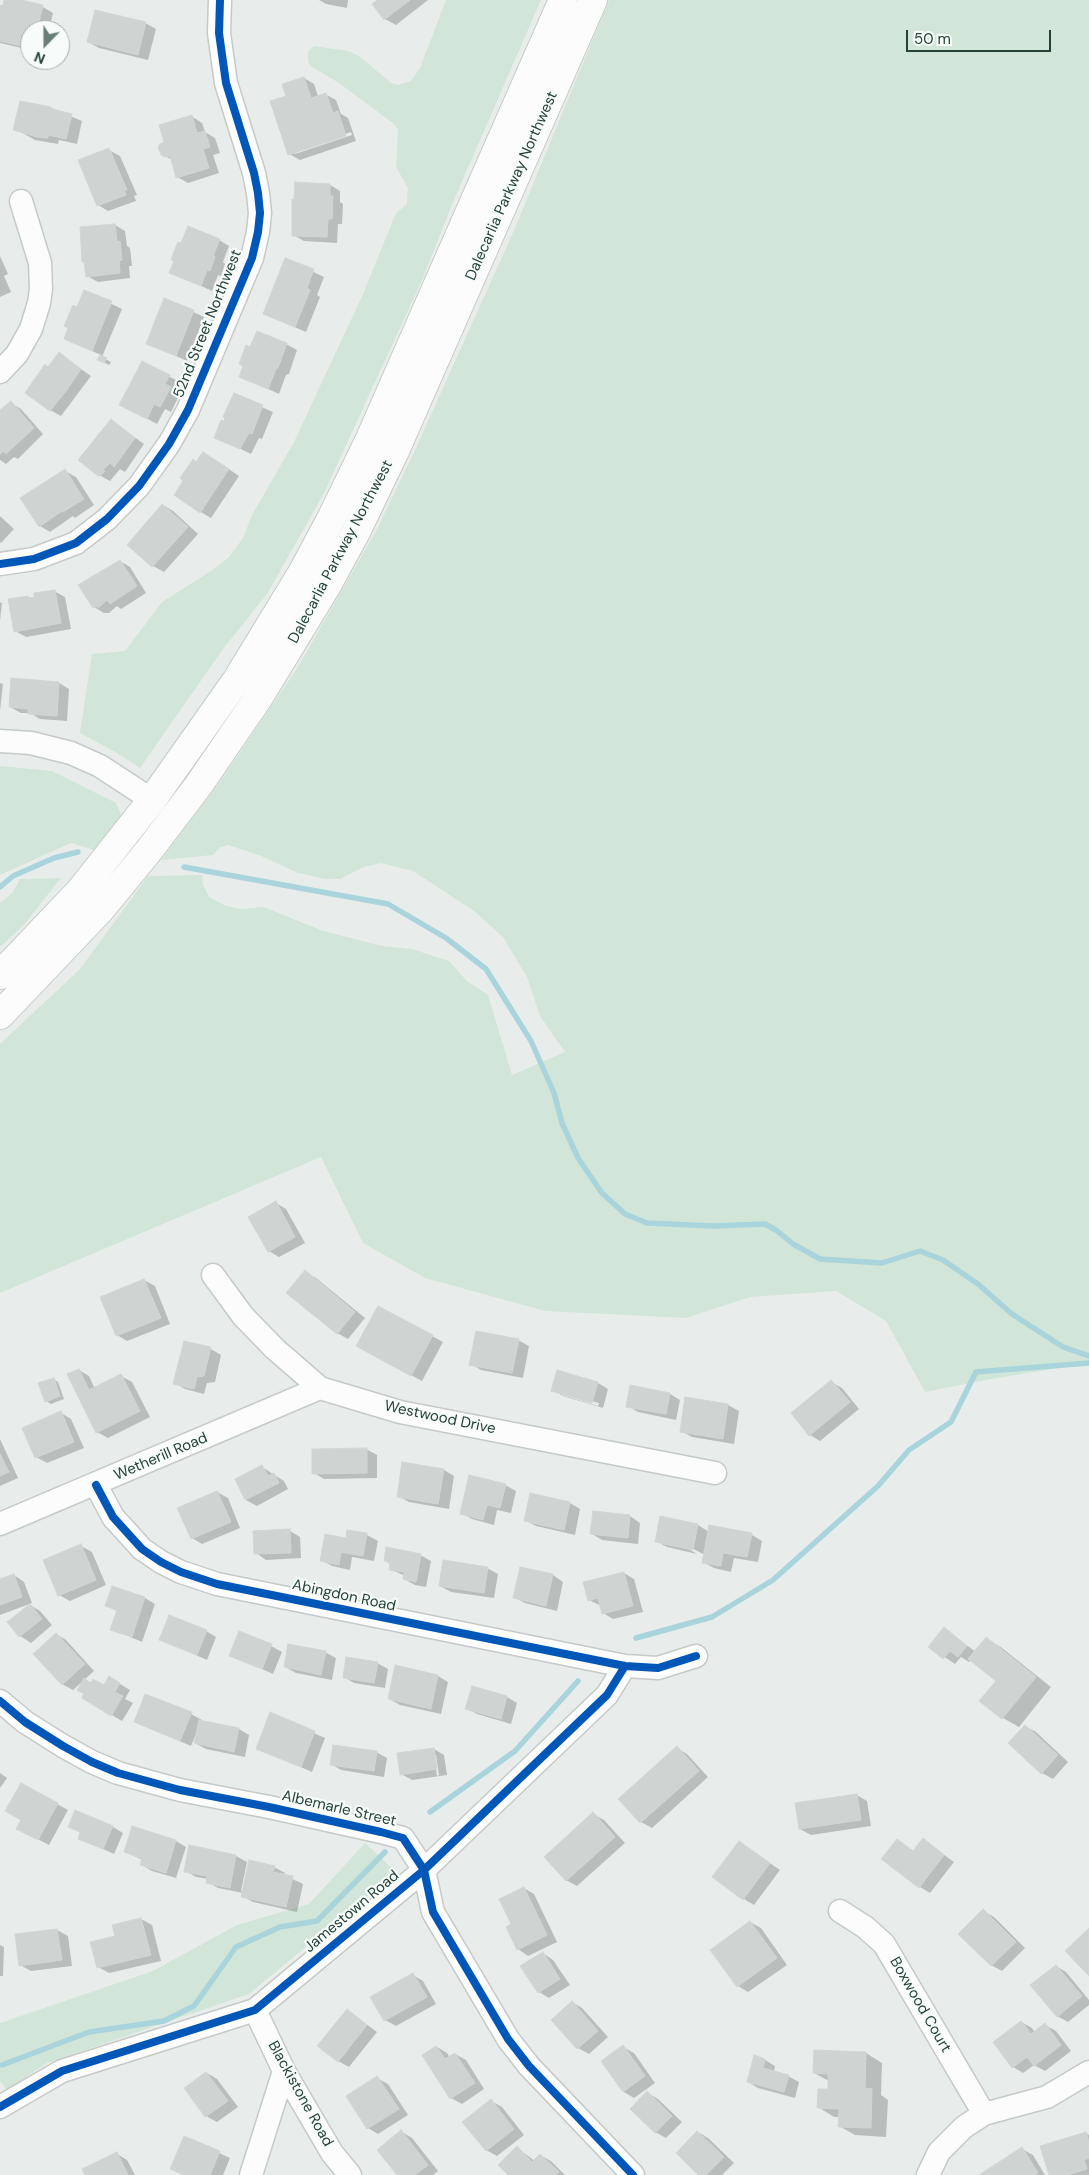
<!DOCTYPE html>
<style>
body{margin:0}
#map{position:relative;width:1089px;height:2175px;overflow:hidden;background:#e8edeb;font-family:"DM Sans",sans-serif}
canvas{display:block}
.north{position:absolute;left:20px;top:20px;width:50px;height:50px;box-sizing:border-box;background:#f7fbf9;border:1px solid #a3b1ad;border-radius:50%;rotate:202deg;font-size:14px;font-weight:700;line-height:20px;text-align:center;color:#24423a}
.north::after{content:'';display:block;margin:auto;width:18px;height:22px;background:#697e78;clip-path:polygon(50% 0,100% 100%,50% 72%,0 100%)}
.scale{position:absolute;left:906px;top:30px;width:145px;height:22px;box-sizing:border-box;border:2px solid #24423a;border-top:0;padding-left:6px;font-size:15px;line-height:18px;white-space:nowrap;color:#24423a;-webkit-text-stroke:4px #f7fbf9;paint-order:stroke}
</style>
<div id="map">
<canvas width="1089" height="2175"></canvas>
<div class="north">N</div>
<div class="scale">50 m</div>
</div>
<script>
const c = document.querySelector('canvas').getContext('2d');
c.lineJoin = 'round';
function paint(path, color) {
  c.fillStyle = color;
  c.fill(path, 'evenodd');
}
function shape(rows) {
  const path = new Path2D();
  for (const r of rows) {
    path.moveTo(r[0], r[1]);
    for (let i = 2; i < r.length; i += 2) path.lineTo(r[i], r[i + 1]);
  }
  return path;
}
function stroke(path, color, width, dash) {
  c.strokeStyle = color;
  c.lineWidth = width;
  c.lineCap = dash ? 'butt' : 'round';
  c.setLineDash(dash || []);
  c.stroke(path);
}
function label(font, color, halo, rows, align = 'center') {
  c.font = font + ' "DM Sans",sans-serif';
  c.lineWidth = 4.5;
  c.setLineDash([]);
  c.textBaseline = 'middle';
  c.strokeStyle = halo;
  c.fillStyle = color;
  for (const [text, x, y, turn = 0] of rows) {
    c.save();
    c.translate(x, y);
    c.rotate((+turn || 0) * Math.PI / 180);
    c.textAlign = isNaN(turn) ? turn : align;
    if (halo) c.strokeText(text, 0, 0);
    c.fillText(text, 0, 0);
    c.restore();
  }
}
paint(shape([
 [446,0,541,0,453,202,423,278,324,493,267,594,223,649,140,768,117,753,80,733,92,654,125,651,162,602,211,571,229,557,243,538,252,515,294,442,363,294,396,213,407,204,408,188,396,167,398,130,394,124,339,83,312,67,308,62,308,51,314,46,348,51,359,56,391,83,398,85,411,81,420,68],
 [609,0,1089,0,1089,1363,991,1379,925,1392,886,1321,836,1291,750,1297,686,1318,545,1311,425,1278,363,1243,321,1157,0,1293,0,1044,80,969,148,876,202,875,203,884,209,897,226,906,241,909,264,907,323,931,382,946,412,949,449,961,467,981,488,995,512,1075,565,1052,540,1016,527,977,503,937,474,911,413,871,381,863,364,867,340,879,326,879,298,873,261,856,228,845,219,848,213,855,161,860,220,782,298,667,377,529,416,448,515,228],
 [0,766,52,771,116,803,124,821,98,851,71,843,0,875],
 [61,878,23,926,0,947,0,903,13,892,20,879],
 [365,1843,396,1872,249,1994,47,2063,7,2090,0,2081,0,2023,153,1971,237,1925,309,1904]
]), '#d1e6d8');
paint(shape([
 [6,0,15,0,43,7,53,13,49,30,30,30,30,50,0,43,0,6,4,7],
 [319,0,348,0,347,8,326,4],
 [379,0,428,0,396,25,385,19,373,4],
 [145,23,156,29,148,60,99,48,88,42],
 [304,78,314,84,318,96,325,94,336,100,341,114,348,118,356,141,300,160,289,154,287,97],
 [351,132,352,135,295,154,295,151],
 [51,108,82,121,77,144,59,140,58,144,35,140,15,129],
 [191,116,202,123,205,132,215,138,220,153,213,155,219,173,188,183,177,177,172,160,162,154,166,143],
 [109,150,120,156,137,195,134,196,136,201,108,211,98,205],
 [296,183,330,185,340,191,340,202,343,204,342,224,338,224,337,243,304,241,293,235,292,217],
 [115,225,125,231,127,246,130,248,132,266,129,266,130,278,98,282,87,276],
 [219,240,229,246,223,262,225,264,221,276,218,275,212,291,171,272],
 [0,256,8,274,4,276,11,292,0,297],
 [286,259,324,277,317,295,320,297,306,332,264,314],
 [85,291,122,309,102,357,111,362,109,365,99,360,101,355,65,339],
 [165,299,204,317,187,361,147,343],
 [286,344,297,350,289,374,286,375,279,394,240,376,251,349],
 [59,354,91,376,61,416,50,410,49,368],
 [142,363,180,382,175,391,180,394,171,412,165,409,157,424,131,410],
 [234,395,273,412,262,439,259,438,251,454,216,437,224,422],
 [11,403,21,409,43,434,18,459,14,457,6,464,0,460,0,410],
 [112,421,144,444,125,472,120,469,110,481,99,475],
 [214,459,239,476,211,518,201,512,197,463],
 [65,471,76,477,94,505,75,518,73,516,50,532,40,526],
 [163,505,173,511,198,534,164,572,153,566,129,544],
 [0,516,14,529,1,543,0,542],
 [120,561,130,567,146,593,121,609,117,606,109,613,104,613,94,607,96,577],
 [54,591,65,597,71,629,26,637,15,631,28,597,31,599],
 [0,602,2,603,0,621],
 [0,683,3,684,0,711],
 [59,683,69,689,67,721,40,719,30,713,21,713,10,707],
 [276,1203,286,1209,305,1243,279,1257,269,1251],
 [305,1272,316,1278,365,1318,348,1339,337,1333],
 [144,1280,155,1286,170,1324,127,1341,117,1335],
 [432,1336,443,1342,422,1381,368,1352],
 [518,1340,529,1346,523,1378,481,1370,471,1364],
 [185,1342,211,1349,221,1355,215,1382,207,1383,204,1394,185,1389,175,1383],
 [79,1370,89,1376,95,1389,121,1376,132,1382,150,1417,108,1438,97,1432],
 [558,1372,598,1383,608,1389,603,1408,563,1396,553,1390],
 [562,1393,599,1403,598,1406,562,1395],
 [53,1379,58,1382,64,1399,51,1404,46,1401],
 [831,1382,842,1388,859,1409,820,1441,810,1435],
 [631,1387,670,1394,680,1400,676,1420,638,1412,628,1406],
 [686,1398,728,1405,739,1411,734,1444,692,1437,681,1431],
 [61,1413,71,1419,84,1448,47,1463,36,1457],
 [0,1439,18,1478,0,1486],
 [366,1449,377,1455,377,1478,324,1479,314,1473],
 [262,1467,284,1481,288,1489,257,1506,246,1500,236,1480],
 [444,1470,454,1476,449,1509,409,1502,398,1496],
 [505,1485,516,1491,511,1513,497,1510,494,1525,472,1519,461,1513],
 [217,1492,228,1498,240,1528,202,1544,192,1538],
 [570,1503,580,1509,575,1535,536,1526,525,1520],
 [594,1512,630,1516,640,1523,638,1544,602,1540,592,1534],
 [661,1517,698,1525,709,1532,752,1535,762,1541,758,1562,734,1558,731,1572,714,1568,703,1562,705,1555,688,1546,687,1548,697,1554,667,1547,656,1541],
 [290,1531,300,1537,301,1558,266,1560,256,1553],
 [348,1531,367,1535,378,1541,374,1561,352,1557,350,1570,332,1566,321,1560,347,1539],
 [81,1546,92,1552,106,1585,70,1601,59,1595],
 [420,1555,431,1561,426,1587,415,1585,404,1579,405,1576,390,1569,391,1564,385,1561],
 [487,1568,498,1574,494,1598,451,1592,440,1586],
 [521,1568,553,1575,563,1582,557,1611,525,1603,514,1597],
 [624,1573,634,1579,643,1612,613,1619,603,1613,601,1606,589,1600],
 [14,1575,24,1582,32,1603,0,1615,0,1580],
 [113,1587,145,1598,155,1604,142,1642,112,1629,118,1612,107,1605],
 [30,1605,40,1611,52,1625,31,1643,20,1636,9,1623],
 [944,1629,976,1652,986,1638,1002,1648,1051,1687,1019,1727,1003,1718,981,1701,997,1681,971,1660,969,1662,961,1657,955,1664,930,1647],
 [206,1631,216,1637,207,1660,160,1639],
 [56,1634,66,1640,94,1671,84,1680,92,1684,104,1686,110,1678,130,1690,125,1699,133,1703,122,1721,83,1698,86,1694,83,1681,73,1690,62,1684],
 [271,1646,282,1652,273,1674,231,1655],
 [325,1652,336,1658,332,1680,296,1673,285,1667],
 [377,1663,388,1669,385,1688,354,1683,344,1677],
 [396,1667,438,1676,448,1682,441,1714,400,1705,389,1699],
 [507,1697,517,1703,511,1724,477,1714,467,1708],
 [191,1714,202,1720,201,1721,239,1729,249,1735,245,1757,206,1749,195,1743,195,1736,191,1746,135,1722],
 [271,1714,325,1738,312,1772,257,1748],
 [1025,1726,1036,1732,1068,1762,1053,1779,1042,1773],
 [677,1748,687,1754,708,1777,652,1828,641,1822,620,1799],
 [434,1749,444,1755,447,1775,412,1780,401,1774],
 [434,1755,436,1755,439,1775,437,1776],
 [376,1752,387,1758,384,1777,341,1770,331,1764],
 [0,1773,7,1778,0,1788],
 [857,1795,867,1801,871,1826,811,1835,800,1829],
 [57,1804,68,1810,49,1845,28,1834],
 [593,1814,604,1820,625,1843,577,1886,566,1880],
 [70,1827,113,1827,123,1833,114,1854,79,1838,81,1833],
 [923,1840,954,1862,930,1893,920,1887,897,1841,914,1851],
 [176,1841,186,1847,176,1878,152,1871,142,1865,143,1860,125,1852],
 [739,1842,780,1870,754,1905,744,1899],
 [190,1847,236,1856,247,1862,241,1891,243,1891,274,1867,285,1873,284,1875,303,1884,297,1912,253,1902,242,1896,243,1893,218,1888,208,1882,208,1879,196,1877,186,1871],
 [524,1888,534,1894,557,1942,528,1956,518,1949,513,1925],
 [983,1911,994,1917,1025,1948,1002,1971,991,1965],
 [141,1919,152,1925,161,1961,109,1973,98,1967,116,1937],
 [750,1922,761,1928,787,1965,748,1992,738,1986],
 [57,1930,68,1936,72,1966,31,1971,20,1965],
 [0,1945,4,1947,3,1976,0,1976],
 [543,1953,553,1960,570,1985,549,1998,539,1992],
 [1056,1966,1066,1972,1089,2000,1089,2005,1068,2022,1057,2016],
 [413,1975,423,1981,436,2004,396,2026,385,2020],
 [572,2002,582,2008,608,2037,589,2054,578,2048,552,2020],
 [347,2010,377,2032,349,2067,338,2061],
 [1021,2022,1032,2028,1035,2033,1045,2025,1056,2031,1071,2051,1045,2071,1034,2065,1023,2073,1013,2067],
 [437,2047,447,2053,450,2058,455,2054,466,2060,484,2089,462,2104,451,2098],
 [623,2047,634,2053,655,2083,634,2098,624,2092,603,2062],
 [815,2051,866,2053,882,2063,881,2095,888,2100,886,2137,855,2135,839,2126,840,2117,834,2117,818,2107,829,2090,829,2081,814,2073],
 [765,2060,775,2066,774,2072,788,2076,799,2082,795,2098,758,2088,748,2082],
 [207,2073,217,2079,238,2107,217,2122,206,2116,186,2089],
 [377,2078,388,2084,408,2115,378,2134,368,2128],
 [648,2093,658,2099,682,2122,666,2138,655,2132],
 [491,2101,502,2107,524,2135,497,2156,486,2150],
 [402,2132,412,2138,438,2171,433,2175,399,2175],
 [698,2132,708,2138,734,2163,722,2175,700,2175],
 [1086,2133,1089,2135,1089,2175,1051,2175],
 [185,2137,230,2158,223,2175,183,2175,172,2169],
 [517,2148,535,2161,540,2155,551,2161,565,2175,510,2175],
 [1022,2149,1033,2155,1045,2175,980,2175],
 [117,2154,127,2160,135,2175,86,2175]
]), '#0003');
stroke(shape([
 [184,867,388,904,446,938,486,969,531,1041,554,1093,562,1123,578,1158,602,1193,625,1214,647,1223,713,1226,765,1224,776,1230,793,1244,820,1259,882,1263,920,1251,943,1260,978,1284,1012,1314,1063,1347,1089,1356],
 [0,887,13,876,54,858,78,852],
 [636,1638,712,1617,773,1580,878,1486,909,1450,951,1422,976,1372,1089,1363],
 [430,1812,515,1751,578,1681],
 [2,2065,89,2032,164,2021,194,2006,236,1947,280,1927,317,1921,385,1852]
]), '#a9d4db', 5.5);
const building = shape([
 [4,0,21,0,43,5,37,30,30,30,30,48,0,41,0,5,3,6,4,0],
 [377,0,410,0,384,20,372,4,377,0],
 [95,10,146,22,138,55,87,42,95,10],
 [304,77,311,98,326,93,333,113,338,111,346,136,288,155,270,101,286,96,282,84,304,77],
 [20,101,51,107,53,109,72,114,66,139,48,135,48,138,37,137,13,130,20,101],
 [192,115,197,133,205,131,210,147,203,149,209,168,176,178,170,156,165,157,161,155,158,147,160,144,164,142,159,125,192,115],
 [109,148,127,190,124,190,126,195,97,206,78,160,109,148],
 [295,182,330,184,330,196,333,196,332,219,328,219,327,237,292,236,292,199,294,200,295,182],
 [115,224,117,242,120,241,122,260,119,261,120,273,86,277,84,262,82,262,80,227,115,224],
 [188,226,220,239,213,256,215,257,210,271,207,270,201,286,169,273,174,261,171,260,175,249,178,242,181,243,188,226],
 [285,258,314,269,307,288,310,290,295,327,263,314,285,258],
 [84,290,112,301,92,351,64,339,68,328,64,326,73,305,77,307,84,290],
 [164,298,194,310,176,356,146,344,164,298],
 [257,331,287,343,278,368,276,369,268,389,239,377,243,366,239,364,246,345,250,347,257,331],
 [59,352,81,369,66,391,50,411,25,393,45,364,48,367,59,352],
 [100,355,107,358,104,363,97,360,100,355],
 [142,361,170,375,165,384,171,387,160,407,154,404,147,419,119,405,142,361],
 [234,393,263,405,252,434,249,433,240,449,214,438,221,420,224,421,225,418,223,417,234,393],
 [11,401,34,428,6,454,4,451,0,454,0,410,11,401],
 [111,419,135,438,114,467,110,463,103,470,105,471,101,475,98,476,78,460,111,419],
 [203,452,229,469,200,513,174,495,183,481,180,478,193,459,196,462,203,452],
 [65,469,84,499,63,512,62,511,39,527,20,498,65,469],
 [162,504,188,527,152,567,127,545,162,504],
 [120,560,137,586,110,604,107,600,98,608,97,606,93,608,78,585,120,560],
 [55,590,61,623,14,632,8,599,28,596,29,598,34,597,34,593,55,590],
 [11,678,59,682,57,716,28,714,28,709,9,707,11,678],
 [276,1201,295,1237,268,1252,248,1217,276,1201],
 [305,1270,355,1312,337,1334,286,1293,305,1270],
 [144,1279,161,1318,116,1336,100,1297,144,1279],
 [378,1306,433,1335,411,1376,356,1346,378,1306],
 [476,1331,519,1339,512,1373,469,1365,476,1331],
 [184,1341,211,1347,204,1376,197,1377,194,1389,173,1384,184,1341],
 [79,1369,89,1390,121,1374,140,1411,96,1433,67,1374,79,1369],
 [557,1370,598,1382,592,1403,551,1391,557,1370],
 [54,1378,60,1396,45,1402,38,1383,54,1378],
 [831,1380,850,1402,809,1436,791,1413,831,1380],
 [630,1385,670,1393,666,1414,626,1407,630,1385],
 [685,1397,728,1404,723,1439,680,1432,685,1397],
 [61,1411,74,1442,35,1458,22,1428,61,1411],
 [367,1448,367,1473,312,1474,312,1449,367,1448],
 [0,1454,9,1472,0,1476,0,1454],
 [402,1462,444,1469,438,1504,397,1497,402,1462],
 [262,1465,268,1476,274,1473,279,1483,245,1500,235,1479,262,1465],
 [469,1475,506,1484,500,1508,487,1505,483,1520,460,1514,469,1475],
 [217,1491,231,1522,191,1539,177,1508,217,1491],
 [530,1493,570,1502,564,1530,524,1521,530,1493],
 [593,1511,630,1515,628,1538,590,1534,593,1511],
 [660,1516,698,1524,693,1550,655,1542,660,1516],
 [709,1525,752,1533,747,1557,723,1553,721,1566,702,1563,709,1525],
 [290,1529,291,1553,254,1554,253,1531,290,1529],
 [347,1530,367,1533,363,1556,341,1552,339,1565,320,1561,325,1534,346,1538,347,1530],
 [81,1544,96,1580,58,1596,43,1560,81,1544],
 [386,1547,421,1554,416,1582,403,1579,404,1572,389,1570,390,1562,384,1561,386,1547],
 [443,1560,488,1567,484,1593,439,1586,443,1560],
 [520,1567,553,1574,546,1606,513,1598,520,1567],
 [624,1572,633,1606,602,1614,598,1598,588,1601,583,1582,624,1572],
 [14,1574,22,1597,0,1605,0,1579,14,1574],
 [112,1586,145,1597,132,1637,110,1630,117,1610,105,1606,112,1586],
 [30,1604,42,1619,19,1637,7,1622,30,1604],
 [169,1615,207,1630,197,1655,159,1640,169,1615],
 [944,1627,967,1646,958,1657,950,1651,943,1659,928,1647,944,1627],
 [239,1631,272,1644,262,1669,229,1656,239,1631],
 [56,1633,85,1664,62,1685,33,1654,56,1633],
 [986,1637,1036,1677,1002,1719,979,1701,996,1681,968,1659,986,1637],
 [288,1644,326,1651,321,1675,284,1667,288,1644],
 [346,1657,378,1662,374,1683,343,1678,346,1657],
 [395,1665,438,1675,431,1709,388,1699,395,1665],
 [109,1676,120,1683,115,1692,123,1696,111,1716,82,1698,84,1694,77,1690,84,1678,91,1683,93,1679,104,1685,109,1676],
 [472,1686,507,1696,501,1719,465,1709,472,1686],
 [145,1694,192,1712,180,1741,134,1722,145,1694],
 [270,1712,315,1731,301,1767,256,1749,270,1712],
 [199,1720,239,1728,234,1752,194,1743,199,1720],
 [1025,1725,1058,1755,1041,1774,1008,1743,1025,1725],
 [333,1745,377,1751,374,1771,330,1765,333,1745],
 [677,1746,699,1771,640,1823,618,1799,677,1746],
 [434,1748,437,1769,400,1775,397,1753,434,1748],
 [21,1783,58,1803,38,1840,16,1829,21,1820,5,1811,21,1783],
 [857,1794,861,1820,799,1829,795,1803,857,1794],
 [75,1810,113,1826,103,1849,78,1839,80,1832,68,1827,75,1810],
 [593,1812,615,1837,566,1881,544,1857,593,1812],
 [132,1826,176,1840,166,1873,140,1865,142,1858,124,1852,132,1826],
 [923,1838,944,1855,919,1888,881,1859,897,1839,913,1851,923,1838],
 [739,1841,770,1863,743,1900,712,1877,739,1841],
 [189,1845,236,1855,230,1888,206,1883,207,1876,184,1872,189,1845],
 [249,1860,275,1866,273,1872,293,1876,286,1907,241,1897,249,1860],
 [524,1887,547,1935,517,1950,506,1927,511,1924,499,1899,524,1887],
 [983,1909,1016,1942,991,1966,958,1934,983,1909],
 [141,1918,151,1955,97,1968,90,1942,115,1936,112,1925,141,1918],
 [750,1921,777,1958,737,1987,710,1950,750,1921],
 [1089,1928,1089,1976,1065,1951,1089,1928],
 [57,1929,62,1960,19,1966,15,1934,57,1929],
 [543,1952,560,1979,538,1993,520,1966,543,1952],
 [1056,1965,1082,1996,1057,2017,1030,1985,1056,1965],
 [413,1973,427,1997,384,2021,370,1997,413,1973],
 [572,2001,598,2031,577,2049,551,2020,572,2001],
 [347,2009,367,2025,338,2062,317,2046,347,2009],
 [1021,2021,1031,2034,1045,2023,1061,2045,1034,2066,1027,2057,1012,2068,993,2042,1021,2021],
 [623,2045,645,2076,623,2092,601,2061,623,2045],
 [436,2046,445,2059,455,2053,475,2083,450,2099,422,2055,436,2046],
 [814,2050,866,2052,865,2088,872,2089,871,2128,838,2127,839,2109,817,2108,818,2089,828,2089,828,2074,813,2073,814,2050],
 [754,2055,765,2059,763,2068,789,2075,784,2092,747,2082,754,2055],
 [206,2072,228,2101,205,2117,184,2088,206,2072],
 [377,2076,399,2109,367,2129,346,2096,377,2076],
 [647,2091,672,2116,655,2133,630,2109,647,2091],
 [491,2099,514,2129,486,2151,462,2122,491,2099],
 [401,2130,428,2165,415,2175,397,2175,377,2150,401,2130],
 [697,2131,724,2157,706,2175,698,2175,676,2153,697,2131],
 [1086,2132,1089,2142,1089,2158,1084,2160,1087,2169,1067,2175,1049,2175,1040,2146,1086,2132],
 [184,2136,220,2151,210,2175,184,2175,170,2169,184,2136],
 [517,2146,532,2162,540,2154,559,2172,555,2175,508,2175,498,2165,517,2146],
 [1022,2147,1038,2173,1034,2175,979,2175,1022,2147],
 [117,2152,128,2175,85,2175,82,2169,117,2152]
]);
paint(building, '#cfd4d2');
stroke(building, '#d1d6d4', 1);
const minor = shape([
 [0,372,17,354,31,329,39,303,41,289,40,263,21,201],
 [0,564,34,559,76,543,107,519,139,486,169,444,188,410,252,258,258,232,260,213,258,193,254,173,226,83,219,33,220,0],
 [0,741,31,743,71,753,100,766,152,800],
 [213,1275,243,1316,275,1349,320,1388,400,1412,715,1473],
 [96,1485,113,1517,142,1549,161,1562,181,1572,217,1584,625,1666,658,1668,696,1656],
 [0,1524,320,1388],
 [0,1701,25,1722,63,1746,92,1762,118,1773,180,1790,269,1807,381,1832,403,1838,424,1870,433,1912,508,2039,529,2066,633,2175],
 [840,1911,865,1927,884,1944,984,2114],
 [255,2010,284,2071,332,2153,350,2175],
 [0,2107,62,2071,255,2010,424,1870,607,1695,625,1666],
 [251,2175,284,2071],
 [928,2175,939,2152,964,2127,984,2114,1047,2097,1089,2072]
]);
const secondary = shape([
 [0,975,80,891,152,800,236,681,302,573,332,517,369,441,563,0],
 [0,1015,100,910,150,849,198,786,259,697,326,587,357,530,394,453,593,0]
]);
stroke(minor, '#c5cac8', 25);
stroke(secondary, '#c3cbc8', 30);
stroke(minor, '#fcfcfc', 22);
stroke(secondary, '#fcfcfc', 28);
stroke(shape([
 [0,564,34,559,76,543,107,519,139,486,169,444,188,410,252,258,258,232,260,213,258,193,254,173,226,83,219,33,220,0],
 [96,1485,113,1517,142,1549,161,1562,181,1572,217,1584,625,1666,658,1668,696,1656],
 [0,1701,25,1722,63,1746,92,1762,118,1773,180,1790,269,1807,381,1832,403,1838,424,1870,433,1912,508,2039,529,2066,633,2175],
 [0,2107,62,2071,255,2010,424,1870,607,1695,625,1666]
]), '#0057b8', 8);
label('15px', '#24423a', '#f7fbf9', [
 ["Dalecarlia Parkway Northwest",512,186,-66],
 ["52nd Street Northwest",208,324,-68],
 ["Dalecarlia Parkway Northwest",341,552,-62],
 ["Westwood Drive",440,1418,12],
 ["Wetherill Road",161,1457,-23],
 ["Abingdon Road",344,1596,12],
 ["Albemarle Street",339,1809,13],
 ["Jamestown Road",352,1912,-40],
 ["Boxwood Court",920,2005,60],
 ["Blackistone Road",300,2094,61]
]);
</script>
